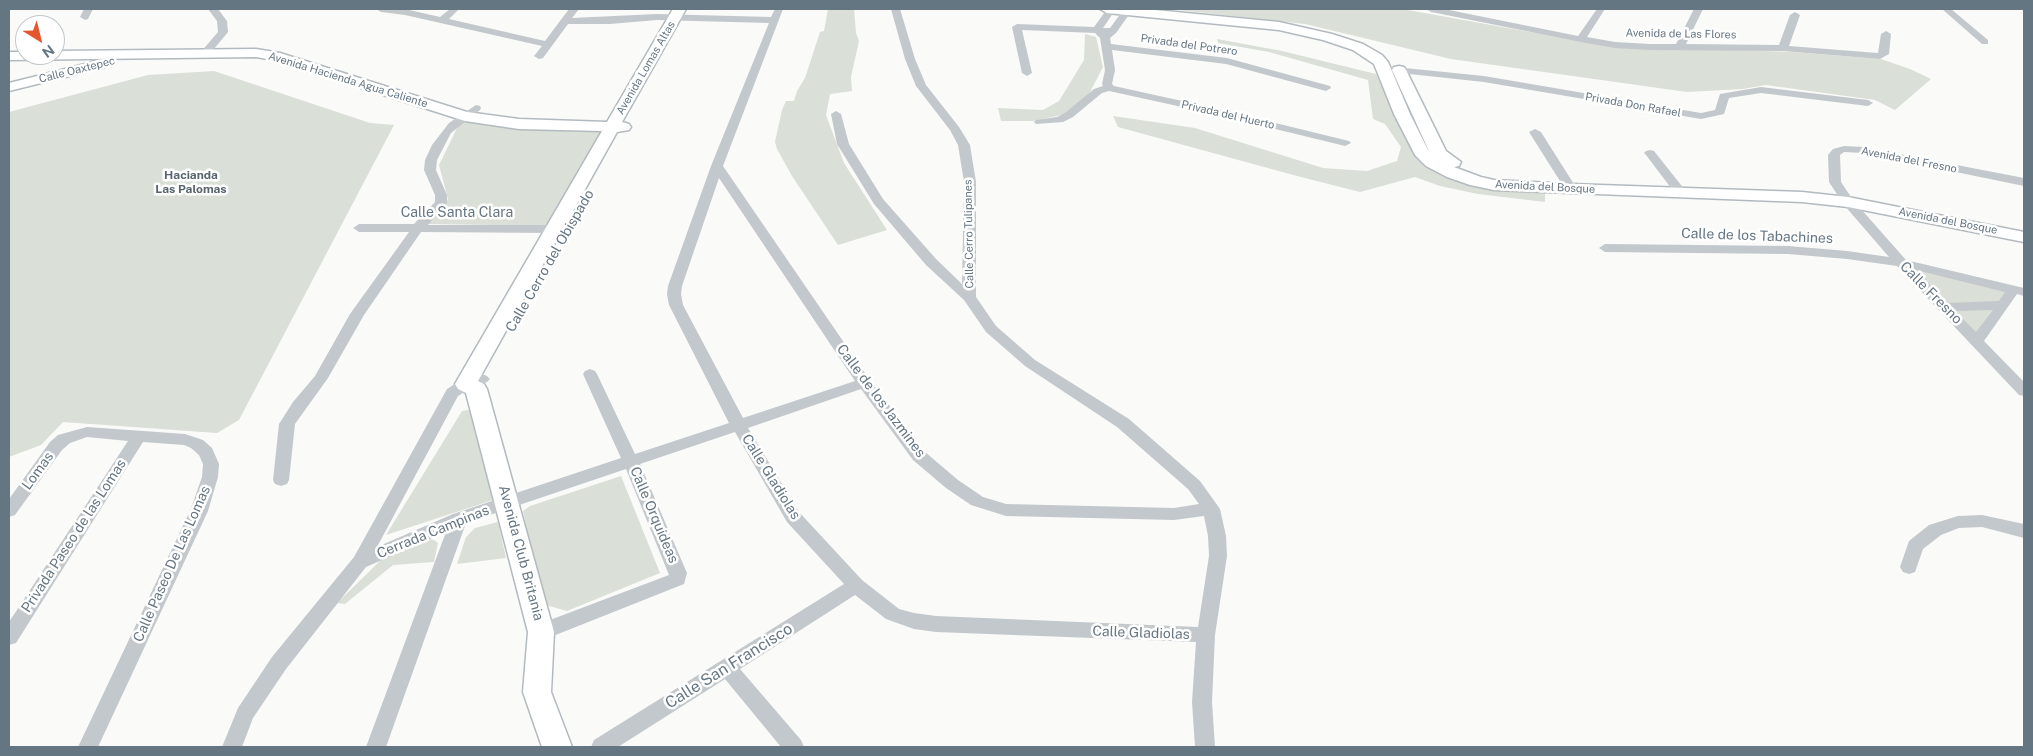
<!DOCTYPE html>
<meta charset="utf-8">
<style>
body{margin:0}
#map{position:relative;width:2033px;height:756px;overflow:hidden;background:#fafaf8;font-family:"Public Sans",sans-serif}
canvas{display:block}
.frame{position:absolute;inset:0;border:10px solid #657683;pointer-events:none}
.north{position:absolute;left:15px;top:15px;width:50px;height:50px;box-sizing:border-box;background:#fff;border:1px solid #c1c8cd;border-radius:50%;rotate:144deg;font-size:14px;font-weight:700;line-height:20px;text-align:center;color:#657683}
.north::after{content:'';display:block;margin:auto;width:18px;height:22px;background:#e4572e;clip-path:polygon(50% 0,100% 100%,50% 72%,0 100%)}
</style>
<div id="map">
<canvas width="2033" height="756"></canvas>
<div class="frame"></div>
<div class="north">N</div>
</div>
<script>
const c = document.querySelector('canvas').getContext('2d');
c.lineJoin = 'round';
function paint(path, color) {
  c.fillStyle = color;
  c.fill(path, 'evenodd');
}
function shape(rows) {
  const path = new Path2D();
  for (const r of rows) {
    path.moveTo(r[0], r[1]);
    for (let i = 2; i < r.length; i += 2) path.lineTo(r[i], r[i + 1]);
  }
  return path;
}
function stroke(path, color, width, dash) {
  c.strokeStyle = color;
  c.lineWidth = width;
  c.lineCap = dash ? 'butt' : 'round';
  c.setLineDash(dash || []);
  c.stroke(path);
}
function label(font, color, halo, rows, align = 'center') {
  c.font = font + ' "Public Sans",sans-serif';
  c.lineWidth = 5;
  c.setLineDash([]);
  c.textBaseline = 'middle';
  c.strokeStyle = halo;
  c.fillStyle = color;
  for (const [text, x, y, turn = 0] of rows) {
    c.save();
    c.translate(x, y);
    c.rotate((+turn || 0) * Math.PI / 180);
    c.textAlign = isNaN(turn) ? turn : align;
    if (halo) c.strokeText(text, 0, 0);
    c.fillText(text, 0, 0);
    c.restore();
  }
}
paint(shape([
 [828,9,854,9,856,33,859,41,851,77,852,91,830,94,826,115,844,163,887,230,838,245,792,176,777,149,775,142,782,110,786,101,794,101,797,91,805,78,820,32,824,31],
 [1170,9,1402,9,1603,45,1793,52,1881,59,1910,69,1931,79,1895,110,1875,100,1766,85,1743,89,1687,92,1451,59,1305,24],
 [1085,34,1096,37,1103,67,1089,94,1071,113,1033,121,1001,121,998,108,1043,110,1059,101,1084,60],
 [1217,39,1282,51,1376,74,1414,151,1499,190,1545,193,1545,202,1478,194,1440,186,1415,177,1360,192,1297,176,1118,127,1113,116,1195,128,1323,168,1367,171,1397,161,1401,147,1385,124,1373,119,1368,80,1269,52,1218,43],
 [214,71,370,123,394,125,239,420,217,433,63,422,41,445,9,457,9,112,148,75],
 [475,120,609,129,555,226,427,224,448,199,439,165,457,128,465,121],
 [1901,263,2013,289,1977,340],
 [469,410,493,500,386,535,462,411],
 [621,476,660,573,567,611,542,604,523,511,530,506],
 [498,522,506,558,457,564,466,537,475,528],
 [428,539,434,540,438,543,434,562,393,565,345,604,337,603,381,560]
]), '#dadfd7');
const secondary = shape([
 [673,9,686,9,622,122,629,124,631,127,629,130,617,132,478,381,484,384,487,389,554,632,551,692,572,747,542,747,523,692,528,632,466,393,458,389,455,384,602,131,519,129,465,121,273,60,256,57,9,60,9,52,25,52,25,55,55,55,55,51,256,49,280,53,467,112,519,119,607,122,673,9],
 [1100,9,1145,9,1279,22,1332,34,1363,44,1382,55,1388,62,1410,114,1428,150,1429,151,1392,70,1394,67,1399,66,1404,67,1406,70,1446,151,1461,162,1459,166,1454,167,1481,177,1494,180,1571,184,1802,192,1848,197,2024,232,2024,242,1848,207,1802,202,1494,190,1470,185,1447,177,1426,166,1415,155,1394,114,1374,64,1353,50,1323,40,1279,30,1107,13,1100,9],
 [101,60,106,61,108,64,106,67,9,91,9,83,101,60]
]);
stroke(secondary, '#b3babf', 3);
paint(shape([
 [84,9,93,9,88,19,85,20,80,17,84,9],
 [208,9,218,9,227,21,228,32,209,55,205,56,200,53,218,32,217,21,208,9],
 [376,9,405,9,440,17,450,9,459,9,449,19,545,41,569,9,579,9,572,18,657,14,771,17,775,9,783,9,723,166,869,379,925,452,958,480,983,497,1006,504,1174,508,1199,504,1188,489,1117,427,1025,366,986,332,964,300,926,265,874,204,837,144,831,114,836,111,841,114,849,144,883,199,936,259,962,284,964,182,958,145,950,130,916,86,905,59,891,9,900,9,915,59,926,85,959,127,970,145,976,182,976,297,996,326,1035,360,1129,419,1200,481,1220,509,1226,536,1227,556,1215,635,1212,702,1215,747,1195,747,1192,702,1196,642,936,632,914,629,886,619,855,595,740,669,801,740,804,747,781,747,725,679,618,747,591,747,594,740,844,584,787,522,735,432,640,464,687,573,684,584,548,638,541,640,534,638,532,632,534,626,669,575,626,469,466,523,386,747,366,747,446,532,366,567,286,669,253,718,242,747,222,747,238,708,272,657,354,557,447,389,461,380,482,374,487,376,490,379,487,382,471,388,458,396,377,547,453,514,621,458,583,374,585,371,590,369,595,371,597,374,635,454,729,423,669,305,667,294,668,286,711,166,769,23,657,20,610,24,568,24,543,58,539,59,534,56,542,46,405,15,381,12,376,9],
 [719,178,855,381,743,418,683,305,681,294,682,286,719,178],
 [861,389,913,460,946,488,971,505,1006,516,1174,520,1204,516,1208,536,1209,556,1198,627,936,616,914,613,899,609,862,580,799,512,748,428,861,389],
 [1107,9,1116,9,1103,28,1110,28,1124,9,1133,9,1116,33,1110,38,1111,44,1227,58,1330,86,1331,88,1326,91,1226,64,1112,50,1115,70,1112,84,1114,86,1214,108,1349,141,1351,143,1345,146,1214,114,1109,91,1102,93,1073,117,1063,122,1036,124,1034,122,1036,120,1057,117,1065,113,1094,89,1103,86,1102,84,1105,70,1100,38,1095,33,1022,30,1032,73,1027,76,1022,73,1012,27,1017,24,1094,27,1107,9],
 [1426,9,1444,9,1578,36,1597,9,1605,9,1587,37,1615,42,1650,44,1676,44,1694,9,1703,9,1686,44,1779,45,1790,15,1795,12,1800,15,1789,46,1878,53,1881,34,1886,31,1891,34,1889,54,1880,59,1783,51,1650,50,1615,48,1581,42,1431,12,1426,9],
 [1942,9,1951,9,1988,40,1988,44,1982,44,1942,9],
 [1385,66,1484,76,1701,113,1715,110,1720,94,1761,87,1868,100,1873,103,1868,106,1761,93,1729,98,1724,114,1701,119,1484,82,1381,71,1380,69,1385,66],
 [476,105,480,106,481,108,480,110,451,133,437,160,436,170,447,195,447,203,428,225,555,225,561,229,555,233,421,232,364,315,328,378,295,424,289,480,287,484,281,486,275,484,273,480,279,424,293,402,315,376,350,314,409,232,359,232,353,228,359,224,414,224,435,202,435,195,424,170,425,160,432,145,449,123,476,105],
 [1535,129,1541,132,1577,189,1575,192,1567,192,1565,189,1529,132,1535,129],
 [1844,146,1863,147,2024,178,2024,186,1863,153,1844,152,1840,155,1841,182,1853,200,1906,260,2024,288,2024,296,2017,294,1984,341,2024,382,2024,396,2019,395,1897,266,1847,259,1788,254,1605,252,1599,248,1605,244,1788,246,1847,251,1889,257,1844,205,1829,182,1828,155,1833,149,1844,146],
 [1916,270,2005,292,1999,301,1947,303,1916,270],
 [1993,310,1976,332,1955,311,1993,310],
 [1650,150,1654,151,1685,190,1687,193,1685,196,1677,196,1646,155,1644,153,1646,151,1650,150],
 [87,427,185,434,203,440,212,448,219,464,218,477,208,511,98,747,78,747,190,511,202,477,203,464,199,455,191,448,184,445,143,442,16,643,9,645,9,622,128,441,87,437,70,443,62,450,15,515,9,517,9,499,50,442,58,435,87,427],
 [1982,515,2024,524,2024,538,1982,527,1959,528,1941,535,1923,549,1915,572,1909,574,1903,572,1900,567,1909,541,1929,525,1958,516,1982,515]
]), '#c3c8cc');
paint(secondary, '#fff');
label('11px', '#657683', '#fff', [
 ["Avenida de Las Flores",1681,34,1],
 ["Privada del Potrero",1189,45,8],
 ["Avenida Lomas Altas",646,68,-60],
 ["Calle Oaxtepec",77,70,-14],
 ["Avenida Hacienda Agua Caliente",348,80,17],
 ["Privada Don Rafael",1633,105,10],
 ["Privada del Huerto",1228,115,13],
 ["Avenida del Fresno",1909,160,11],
 ["Avenida del Bosque",1545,187,3],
 ["Avenida del Bosque",1948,221,11],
 ["Calle Cerro Tulipanes",969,234,-91]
]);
label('bold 12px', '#57646e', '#fff', [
 ["Hacianda",191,175],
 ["Las Palomas",191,189]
]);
label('14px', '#657683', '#fff', [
 ["Calle Santa Clara",457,213],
 ["Calle de los Tabachines",1757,236,2],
 ["Calle Cerro del Obispado",550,261,-60],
 ["Calle Fresno",1931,293,45],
 ["Calle de los Jazmines",881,401,53],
 ["Lomas",38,471,-54],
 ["Calle Gladiolas",771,477,58],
 ["Calle Orquídeas",654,515,67],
 ["Cerrada Campinas",433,532,-22],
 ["Privada Paseo de las Lomas",74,536,-57],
 ["Avenida Club Britania",521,553,75],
 ["Calle Paseo De Las Lomas",172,564,-66],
 ["Calle Gladiolas",1141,633,2]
]);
label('16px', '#657683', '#fff', [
 ["Calle San Francisco",729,666,-32]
]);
</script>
